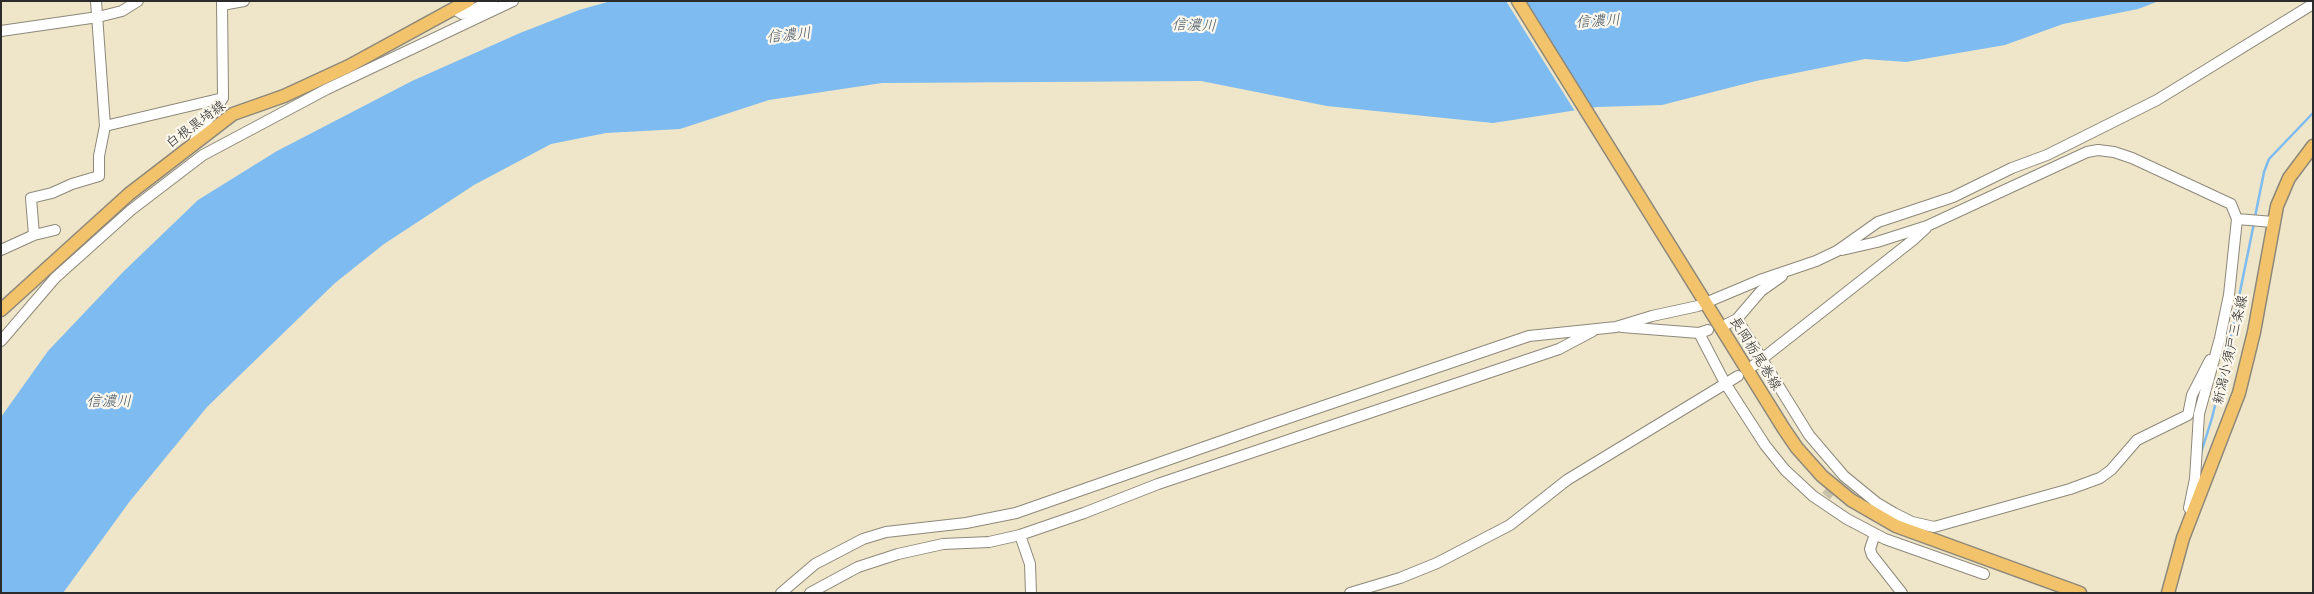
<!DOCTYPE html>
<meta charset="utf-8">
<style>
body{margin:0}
#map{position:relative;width:2314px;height:594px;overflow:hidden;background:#efe6c9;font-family:Pangolin,sans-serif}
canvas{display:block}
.frame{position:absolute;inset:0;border:2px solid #2b2b2b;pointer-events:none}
</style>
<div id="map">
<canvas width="2314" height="594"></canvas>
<div class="frame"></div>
</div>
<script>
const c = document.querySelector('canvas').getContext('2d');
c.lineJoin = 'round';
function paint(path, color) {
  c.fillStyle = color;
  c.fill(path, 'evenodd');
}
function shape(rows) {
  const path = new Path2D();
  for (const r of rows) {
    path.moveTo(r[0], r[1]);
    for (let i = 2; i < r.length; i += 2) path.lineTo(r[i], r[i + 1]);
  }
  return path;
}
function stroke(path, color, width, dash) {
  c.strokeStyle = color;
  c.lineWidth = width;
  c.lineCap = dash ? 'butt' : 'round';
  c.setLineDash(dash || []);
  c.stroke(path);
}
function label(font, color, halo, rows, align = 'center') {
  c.font = font + ' Pangolin,"Klee One",sans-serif';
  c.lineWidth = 4.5;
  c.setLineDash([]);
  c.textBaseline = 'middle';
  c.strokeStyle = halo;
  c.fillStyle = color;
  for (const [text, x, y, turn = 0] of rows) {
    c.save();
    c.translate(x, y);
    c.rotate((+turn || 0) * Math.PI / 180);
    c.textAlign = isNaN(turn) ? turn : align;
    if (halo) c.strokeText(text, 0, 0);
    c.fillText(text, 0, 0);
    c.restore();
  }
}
paint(shape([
 [611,1,2159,1,2138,9,2063,24,2005,45,1906,62,1865,59,1756,81,1662,105,1597,107,1493,123,1327,106,1201,81,882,83,769,100,680,129,606,133,551,144,474,185,384,244,335,283,207,407,130,501,63,593,1,593,1,417,48,351,123,272,198,200,277,151,412,81,520,33,579,10]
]), '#7dbbf0');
paint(shape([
 [1506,1,1524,1,1592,111,1576,113]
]), '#efe6c9');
stroke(shape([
 [2255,217,2264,172,2269,159,2313,113],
 [2201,453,2212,418,2228,351,2254,223]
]), '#7dbbf0', 2.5);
stroke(shape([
 [1826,496,1839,481]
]), '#c8c1a9', 10, [10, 5]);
const minor = shape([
 [222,5,244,1],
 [454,9,462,14,493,1],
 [1,31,98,17,122,11,138,1],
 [105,126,223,98],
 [194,143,196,137,223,98,222,1],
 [2237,219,2273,222],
 [34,235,31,198,52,193,72,184,99,176,99,156,105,126,96,1],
 [1,250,34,235,55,230],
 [1842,250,1877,242,1927,226,2087,152,2098,150,2114,152,2132,158,2231,204,2237,219,2229,295,2220,338,2199,414,2195,479,2189,508],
 [1737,319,1809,435,1844,476,1877,503,1894,513,1912,522,1934,527,2070,489,2100,478,2111,470,2137,440,2188,415,2192,395,2210,360],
 [1727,324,1737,319,1761,291,1782,276],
 [1622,327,1699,333,1708,330],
 [1699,333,1725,383,1765,445,1785,470,1813,496,1847,519,1885,539,1984,574],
 [1,341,55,278,131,210,203,155,327,89,513,1],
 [1753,366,1913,240,1926,228],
 [1875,534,1870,549,1872,555,1902,593],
 [1020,535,1030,564,1031,593],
 [781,593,815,564,863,539,886,532,966,523,1016,513,1259,428,1529,336,1616,327,1652,316,1698,306,1760,280,1816,261,1837,251,1878,222,1953,197,2012,168,2047,155,2157,100,2313,4],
 [810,593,858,567,898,554,943,544,989,542,1020,535,1084,513,1158,484,1559,349,1593,331],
 [1350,593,1400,578,1437,563,1510,525,1567,480,1738,376]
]);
const major = shape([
 [1518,1,1784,429,1797,448,1822,476,1851,500,1896,526,2080,593],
 [1,310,129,194,233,114,284,96,349,66,468,1],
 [2168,593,2183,538,2239,393,2254,332,2277,206,2289,178,2313,146]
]);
stroke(minor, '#8d887a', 12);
stroke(major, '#8d887a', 15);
stroke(minor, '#fff', 10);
stroke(major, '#f2c36a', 12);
label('14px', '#2b2b2b', '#fbf7ec', [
 ["白根黒埼線",196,125,-36],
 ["新潟小須戸三条線",2231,350,-77],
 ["長岡栃尾巻線",1755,354,58]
]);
label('italic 15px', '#445666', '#fbf7ec', [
 ["信濃川",1598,22,-4],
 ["信濃川",1194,26,2],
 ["信濃川",789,36,-6],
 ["信濃川",109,402]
]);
</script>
